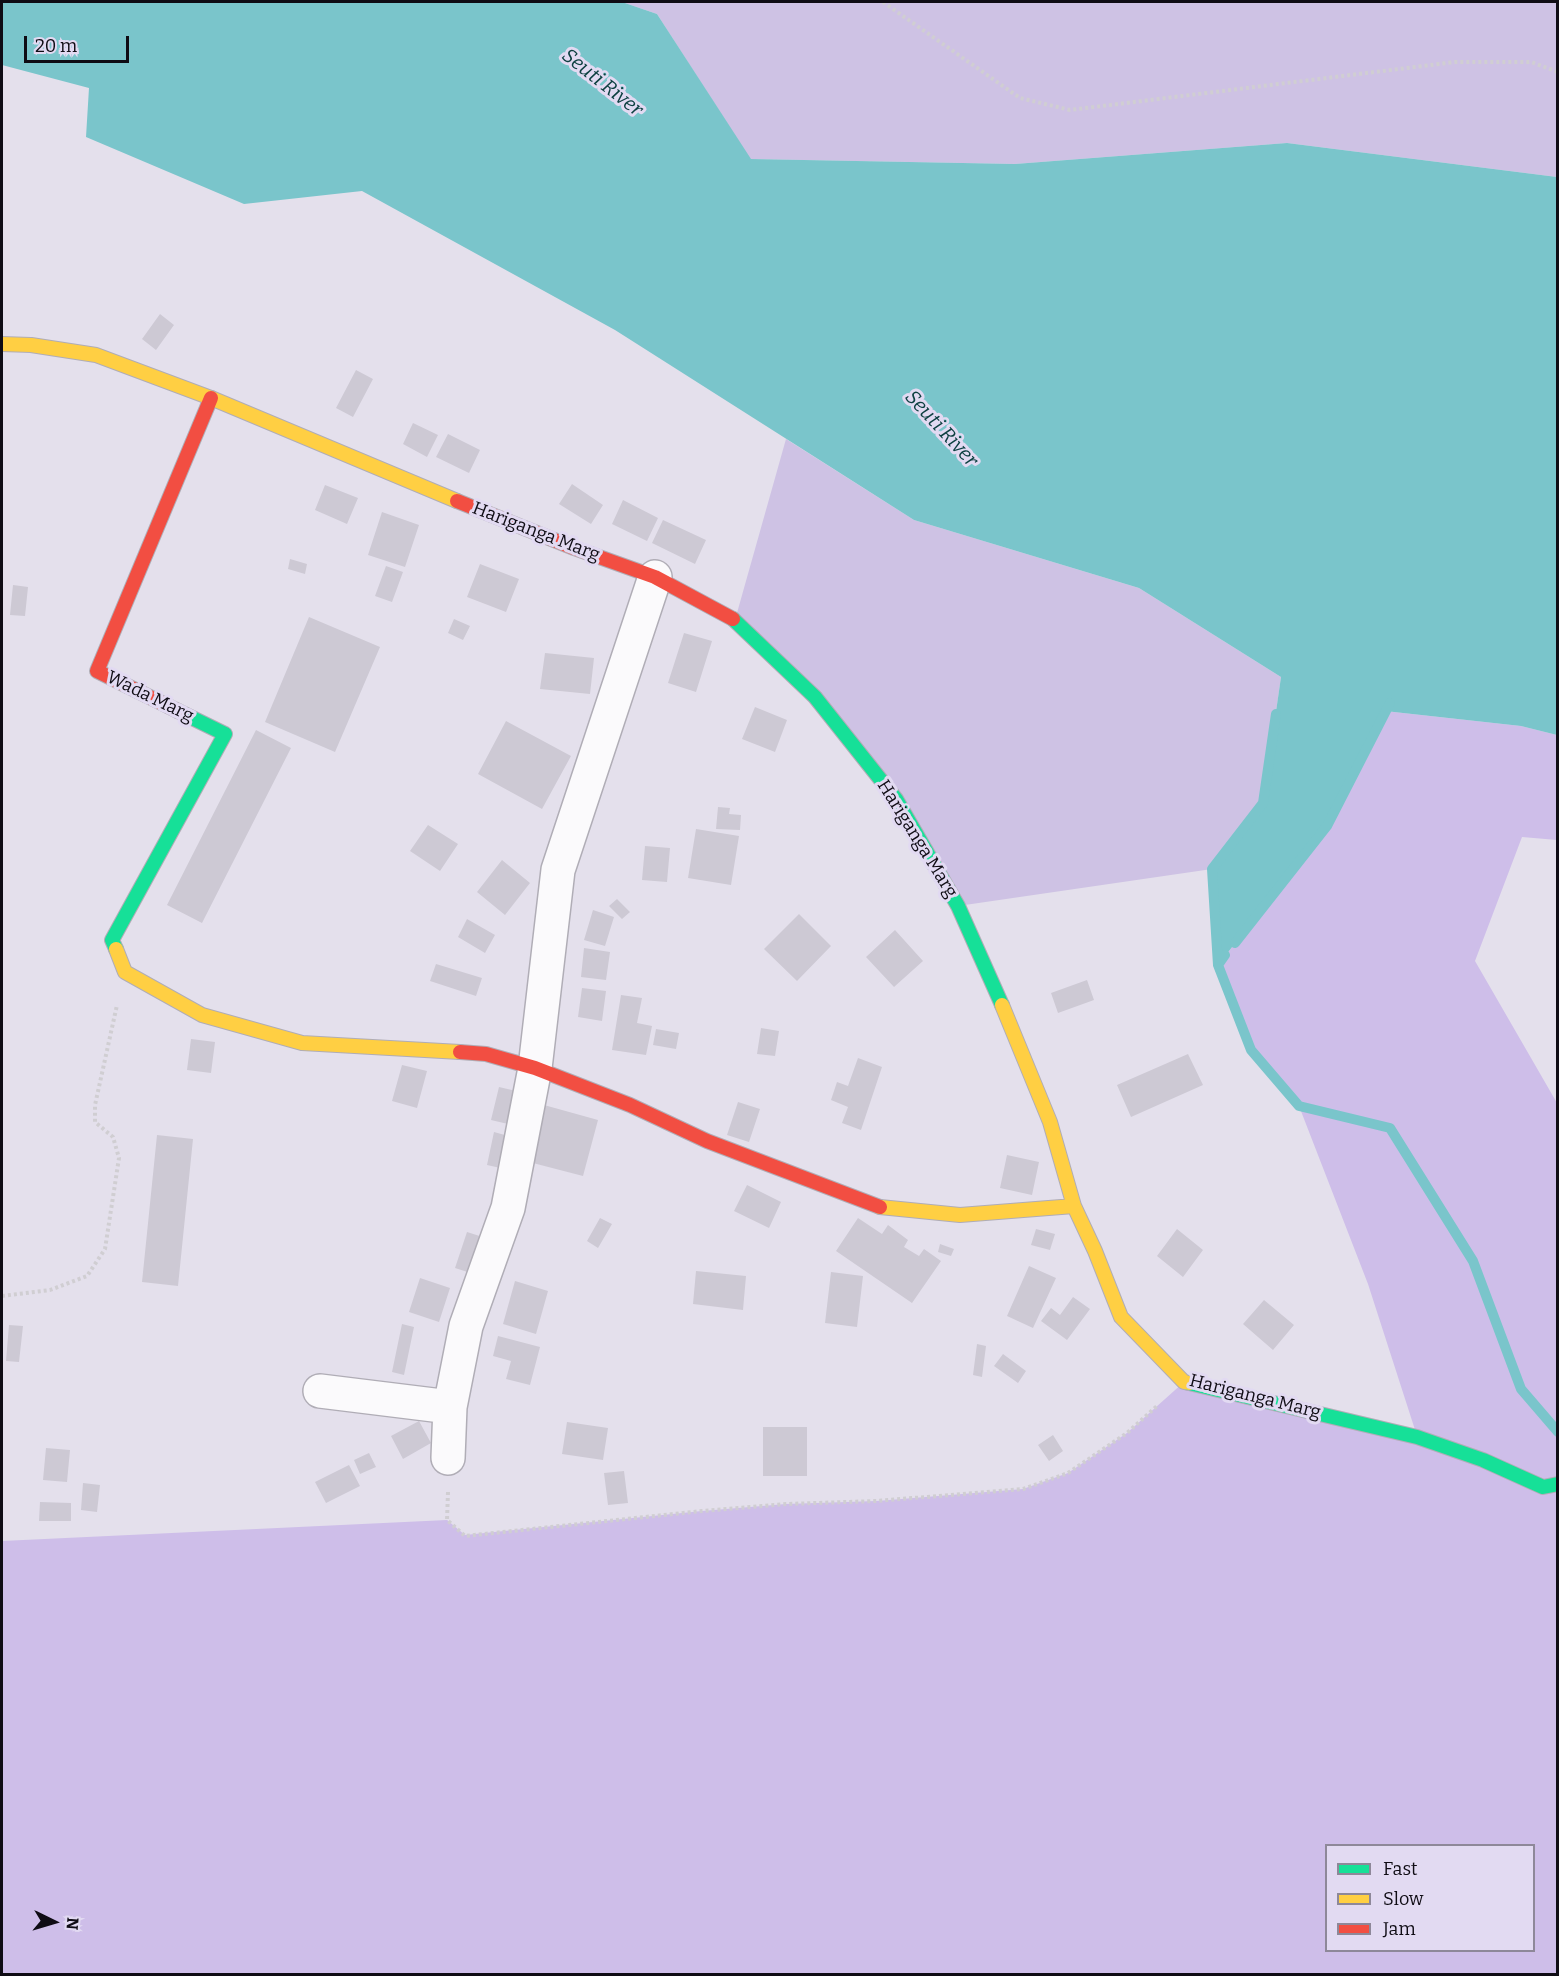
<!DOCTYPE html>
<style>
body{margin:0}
#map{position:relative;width:1559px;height:1976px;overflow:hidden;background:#e4e0ec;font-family:Bitter,serif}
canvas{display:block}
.frame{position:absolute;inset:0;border:3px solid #0f0c14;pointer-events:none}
.legend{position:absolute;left:1325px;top:1844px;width:210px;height:108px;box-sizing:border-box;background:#e2daf2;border:2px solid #8e8899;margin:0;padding:8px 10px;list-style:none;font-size:18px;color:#0f0c14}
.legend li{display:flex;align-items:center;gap:12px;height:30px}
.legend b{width:30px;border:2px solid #8e8899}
.north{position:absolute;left:24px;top:1892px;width:60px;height:60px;-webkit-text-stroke:4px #e2daf2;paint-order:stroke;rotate:95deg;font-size:16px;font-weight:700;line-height:24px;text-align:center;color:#0f0c14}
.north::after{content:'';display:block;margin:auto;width:21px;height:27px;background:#0f0c14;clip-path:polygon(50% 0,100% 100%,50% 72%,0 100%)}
.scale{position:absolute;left:24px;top:36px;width:105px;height:27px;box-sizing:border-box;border:3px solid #0f0c14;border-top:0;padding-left:8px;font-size:18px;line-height:21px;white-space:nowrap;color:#0f0c14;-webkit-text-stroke:4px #e2daf2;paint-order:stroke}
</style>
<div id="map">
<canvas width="1559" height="1976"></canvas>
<div class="frame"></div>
<ul class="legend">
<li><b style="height:8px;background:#16e098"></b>Fast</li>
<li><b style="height:8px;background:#ffcf43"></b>Slow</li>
<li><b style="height:8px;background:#f24e42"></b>Jam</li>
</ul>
<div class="north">N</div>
<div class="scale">20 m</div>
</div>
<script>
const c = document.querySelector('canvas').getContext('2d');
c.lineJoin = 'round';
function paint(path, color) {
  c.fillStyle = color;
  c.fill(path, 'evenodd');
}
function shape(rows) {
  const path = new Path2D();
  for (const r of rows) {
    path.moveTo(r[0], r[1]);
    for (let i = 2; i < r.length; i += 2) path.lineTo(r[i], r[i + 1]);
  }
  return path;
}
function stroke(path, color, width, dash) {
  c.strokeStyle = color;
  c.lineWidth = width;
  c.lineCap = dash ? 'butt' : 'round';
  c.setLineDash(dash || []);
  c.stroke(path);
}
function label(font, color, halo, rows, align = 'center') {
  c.font = font + ' Bitter,serif';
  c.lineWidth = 6;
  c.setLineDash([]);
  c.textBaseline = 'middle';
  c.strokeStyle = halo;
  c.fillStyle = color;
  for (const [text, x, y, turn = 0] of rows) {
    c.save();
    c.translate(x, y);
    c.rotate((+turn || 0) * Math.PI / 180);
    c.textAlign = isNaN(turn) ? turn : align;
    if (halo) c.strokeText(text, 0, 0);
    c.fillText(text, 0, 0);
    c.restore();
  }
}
paint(shape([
 [622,2,1557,2,1557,177,1287,143,1015,164,750,159,657,14],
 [786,439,914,520,1139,588,1281,677,1263,803,1212,869,958,906,896,799,735,620]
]), '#cec2e4');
paint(shape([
 [1385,711,1521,726,1557,735,1557,840,1522,837,1475,961,1557,1103,1557,1974,2,1974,2,1541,447,1520,465,1535,702,1511,786,1504,877,1501,1023,1489,1068,1473,1127,1433,1184,1382,1417,1436,1368,1284,1299,1106,1251,1050,1218,965,1327,826],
 [1326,1846,1534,1846,1534,1950,1326,1950]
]), '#cebee9');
paint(shape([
 [2,2,622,2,657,14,751,159,1015,164,1287,143,1557,177,1557,735,1521,726,1385,711,1327,826,1218,965,1212,869,1263,802,1281,677,1139,588,914,520,615,330,362,191,244,204,86,137,89,88,2,65]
]), '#7ac5cb');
stroke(shape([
 [1235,943,1327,826,1390,703],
 [1225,955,1218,965,1251,1050,1299,1106,1390,1128,1473,1261,1521,1389,1558,1432],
 [1218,965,1212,869,1263,803,1276,714]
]), '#7ac5cb', 10);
paint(shape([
 [160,314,174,325,156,350,142,339],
 [356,370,373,379,353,417,336,408],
 [413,423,438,435,427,457,403,444],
 [448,434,480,450,469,473,436,457],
 [572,484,603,505,591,524,559,504],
 [325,485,358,498,347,524,315,510],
 [623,500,658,518,647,541,612,524],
 [382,512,419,525,405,567,368,555],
 [663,520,706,540,695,564,652,543],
 [290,559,307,564,305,574,288,569],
 [480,564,519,579,506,612,467,597],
 [386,566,403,572,392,602,375,596],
 [13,585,28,587,25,616,10,615],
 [309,617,380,647,335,752,265,722],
 [454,619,470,626,463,640,448,633],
 [684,633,712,641,696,692,668,683],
 [545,653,594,658,590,694,540,689],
 [755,707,787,720,775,752,742,739],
 [506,721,571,756,542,809,478,774],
 [256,730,291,748,202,923,167,905],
 [718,807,730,808,729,814,741,815,740,830,716,829],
 [428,825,458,844,440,871,410,851],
 [696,829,739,836,731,885,688,878],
 [645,846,670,848,667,882,642,880],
 [502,860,530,883,505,915,477,892],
 [617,899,630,912,622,919,609,906],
 [593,910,614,917,605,946,584,940],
 [799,914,831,946,797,981,764,949],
 [467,919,495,935,485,953,458,937],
 [895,930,923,961,894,987,866,957],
 [584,948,610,952,606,980,581,977],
 [436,964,482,978,476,996,430,981],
 [1087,980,1094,1000,1058,1013,1051,993],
 [582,988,606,991,602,1021,578,1017],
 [621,995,642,998,637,1023,652,1026,646,1055,612,1050],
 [761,1028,779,1031,775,1056,757,1054],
 [656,1029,679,1033,676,1049,653,1045],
 [191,1039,215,1042,211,1073,187,1070],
 [1188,1054,1203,1085,1131,1117,1117,1085],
 [858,1058,882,1067,861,1130,842,1123,848,1107,831,1100,837,1082,848,1086],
 [402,1065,427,1071,417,1108,392,1101],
 [499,1087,516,1091,508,1124,491,1120],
 [738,1102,760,1109,749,1142,727,1135],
 [544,1105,598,1120,583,1176,529,1162],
 [494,1132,512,1137,505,1169,487,1165],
 [157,1135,193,1139,178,1286,142,1282],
 [1007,1155,1039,1162,1032,1195,1000,1188],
 [747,1185,781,1202,769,1228,734,1211],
 [600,1218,612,1224,598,1248,587,1241],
 [858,1218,882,1234,888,1225,908,1240,904,1247,919,1256,924,1249,941,1261,912,1303,836,1251],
 [1036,1229,1055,1234,1050,1250,1031,1245],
 [1177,1229,1203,1250,1183,1277,1157,1256],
 [467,1232,489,1239,477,1275,455,1268],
 [940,1244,954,1249,951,1256,938,1252],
 [1029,1266,1056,1278,1033,1328,1007,1316],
 [696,1271,746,1276,743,1310,693,1304],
 [831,1272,863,1276,857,1327,825,1323],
 [420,1278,450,1288,439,1322,409,1312],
 [515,1281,548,1291,536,1334,503,1324],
 [1073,1297,1090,1309,1067,1340,1041,1321,1051,1308,1060,1315],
 [1264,1300,1294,1325,1273,1350,1243,1324],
 [402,1324,414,1327,404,1375,392,1372],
 [9,1325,23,1326,19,1362,6,1361],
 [498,1336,540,1347,530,1385,506,1379,511,1361,493,1356],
 [977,1344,986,1346,982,1377,973,1375],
 [1003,1354,1026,1371,1018,1383,994,1366],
 [419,1421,431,1443,403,1459,391,1436],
 [567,1422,608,1428,603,1460,562,1454],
 [763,1427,807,1427,807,1476,763,1476],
 [1053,1435,1063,1451,1049,1461,1038,1445],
 [46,1448,70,1450,67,1482,43,1480],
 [369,1453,376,1467,360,1474,354,1460],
 [349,1465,360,1486,326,1503,315,1482],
 [624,1471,628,1503,608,1505,604,1473],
 [83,1483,100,1485,97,1512,81,1510],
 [40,1502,71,1503,71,1521,39,1521]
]), '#cdc9d4');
const street = shape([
 [320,1391,450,1407],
 [448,1458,450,1407,466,1326,508,1208,535,1068,558,870,655,577]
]);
const fast = shape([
 [733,619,815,697,896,799,958,906,1002,1005],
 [116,949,112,940,225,734,178,711],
 [1189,1383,1417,1437,1483,1460,1543,1487,1558,1484]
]);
const slow = shape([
 [2,344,31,345,96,355,211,398,457,501],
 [116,949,125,972,202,1015,302,1043,460,1052],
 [1002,1005,1050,1122,1074,1206,1095,1251,1121,1317,1184,1382,1189,1383],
 [880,1207,960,1215,1074,1206]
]);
const jam = shape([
 [457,501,574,548,655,577,733,619],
 [178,711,97,671,211,398],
 [460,1052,486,1054,535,1068,630,1105,707,1141,880,1207]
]);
stroke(street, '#b0adb6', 36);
stroke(fast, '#b0adb6', 16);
stroke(slow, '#b0adb6', 16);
stroke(jam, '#b0adb6', 16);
stroke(shape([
 [883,2,1020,98,1070,110,1455,62,1531,62,1558,72],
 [2,1296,50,1290,87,1276,105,1249,119,1158,113,1137,95,1122,95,1105,117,1005],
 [448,1492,447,1520,465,1536,702,1511,786,1504,877,1501,1023,1489,1068,1473,1127,1433,1158,1405]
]), '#d0ced2', 4, [3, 3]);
stroke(street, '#fbfafc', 33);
stroke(fast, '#16e098', 14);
stroke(slow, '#ffcf43', 14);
stroke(jam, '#f24e42', 14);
label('18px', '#0f0c14', '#e2daf2', [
 ["Hariganga Marg",536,532,21],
 ["Wada Marg",150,697,26],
 ["Hariganga Marg",917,839,58],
 ["Hariganga Marg",1255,1397,14]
]);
label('italic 20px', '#0d4041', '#e2daf2', [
 ["Seuti River",602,83,38],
 ["Seuti River",941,429,47]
]);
</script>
